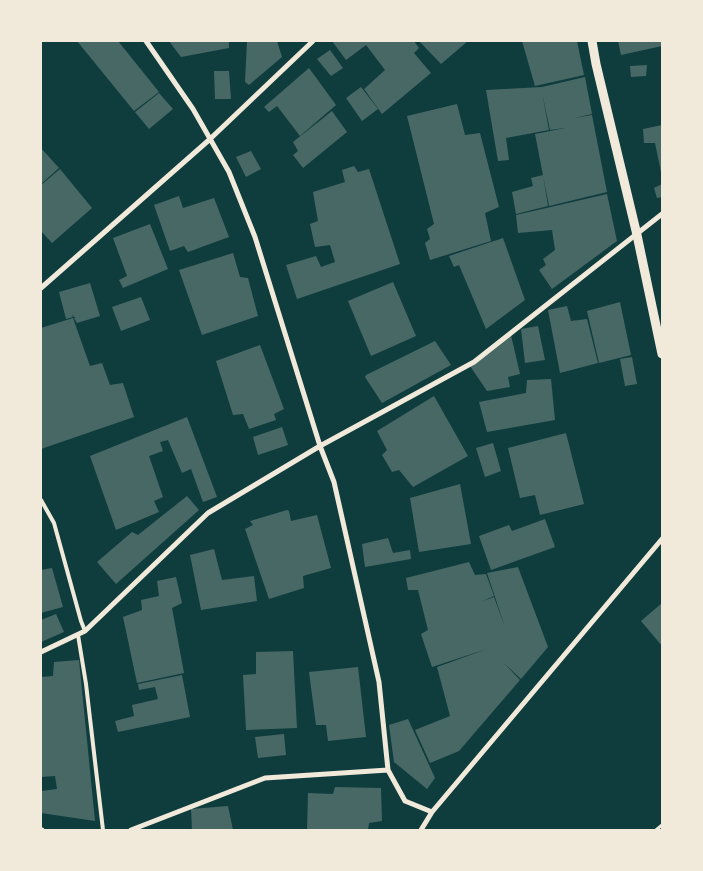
<!DOCTYPE html>
<style>
body{margin:0}
#map{position:relative;width:703px;height:871px;overflow:hidden;background:#0f3d3e;font-family:"IBM Plex Sans",sans-serif}
canvas{display:block}
.frame{position:absolute;inset:0;border:42px solid #f1e9da;pointer-events:none}
</style>
<div id="map">
<canvas width="703" height="871"></canvas>
<div class="frame"></div>
</div>
<script>
const c = document.querySelector('canvas').getContext('2d');
c.lineJoin = 'round';
function paint(path, color) {
  c.fillStyle = color;
  c.fill(path, 'evenodd');
}
function shape(rows) {
  const path = new Path2D();
  for (const r of rows) {
    path.moveTo(r[0], r[1]);
    for (let i = 2; i < r.length; i += 2) path.lineTo(r[i], r[i + 1]);
  }
  return path;
}
function stroke(path, color, width, dash) {
  c.strokeStyle = color;
  c.lineWidth = width;
  c.lineCap = dash ? 'butt' : 'round';
  c.setLineDash(dash || []);
  c.stroke(path);
}
paint(shape([
 [77,41,118,41,159,92,134,111],
 [169,41,229,41,229,48,181,57],
 [247,41,277,41,282,57,249,85,245,82],
 [332,41,414,41,419,48,414,53,431,73,382,114,364,89,385,70,366,45,346,60],
 [419,41,468,41,441,64],
 [522,41,577,41,584,75,535,86],
 [618,41,662,41,662,46,621,55],
 [330,50,343,68,331,76,317,59],
 [647,65,646,76,631,77,630,66],
 [309,68,336,105,300,136,277,106,269,112,264,107],
 [214,71,229,71,231,99,215,99],
 [585,77,592,114,574,118,592,115,607,192,549,206,535,134,565,128,550,130,542,93,549,130,506,138,509,160,498,161,486,90,542,87],
 [361,87,378,109,362,121,346,98],
 [159,93,173,109,149,129,135,112],
 [457,104,465,135,480,133,499,207,485,213,491,241,430,260,425,243,430,239,427,229,434,224,407,116],
 [332,111,347,132,303,168,293,155,298,151,293,142],
 [662,125,662,172,661,172,655,143,644,143,643,129],
 [41,148,59,168,41,184],
 [251,151,261,169,246,177,236,157],
 [354,166,358,172,369,169,400,264,297,299,286,265,316,256,321,267,335,262,330,245,315,247,310,224,318,221,313,192,345,182,342,170],
 [60,169,92,208,52,243,41,231,41,185],
 [543,175,548,206,516,214,512,192,533,186,531,178],
 [662,184,662,197,657,198,654,188],
 [607,194,617,241,552,289,539,270,546,265,543,259,555,250,552,230,518,233,516,215],
 [179,196,183,208,214,198,229,237,188,252,184,246,170,251,154,205],
 [150,224,168,269,123,288,119,280,127,276,113,238],
 [503,238,525,300,486,329,459,265,454,267,449,256],
 [233,253,240,277,248,278,258,316,202,335,179,270],
 [393,282,416,336,371,356,348,301],
 [90,283,100,316,77,323,74,318,76,317,74,317,72,314,73,317,66,319,59,292],
 [141,297,150,320,121,331,112,307],
 [620,302,631,355,599,363,587,311],
 [567,306,571,321,587,319,598,363,560,373,548,310],
 [73,318,90,366,102,363,110,385,123,383,134,417,41,449,41,328],
 [538,326,545,360,525,363,521,329],
 [511,335,520,374,508,377,510,387,487,391,470,366],
 [435,341,451,365,382,403,365,377,366,375],
 [260,345,284,409,274,414,276,420,249,429,243,414,233,415,216,361],
 [632,357,637,384,625,386,620,359],
 [551,379,555,420,487,432,479,402,526,393,527,380],
 [434,396,468,456,413,487,399,470,392,472,382,455,387,450,377,431],
 [187,417,217,497,203,502,191,469,182,473,168,440,160,442,163,451,149,456,163,497,154,501,159,512,116,530,90,456],
 [282,427,288,445,258,455,253,437],
 [566,433,584,504,540,515,535,495,520,498,508,448],
 [493,443,501,471,485,477,476,448],
 [460,484,471,544,419,552,410,498],
 [187,496,199,510,116,584,97,562,132,532,138,535],
 [287,510,289,511,291,521,317,515,331,568,303,576,304,588,269,599,245,529,253,525,250,521],
 [545,519,555,547,491,570,479,536,509,525,512,531],
 [388,538,393,553,410,550,411,559,365,567,362,544],
 [214,549,222,580,254,576,257,601,201,610,190,555],
 [469,562,475,575,486,574,494,596,483,601,494,597,505,627,487,573,518,567,548,647,521,679,504,663,520,680,459,751,430,763,415,730,450,716,437,667,487,649,432,667,421,634,428,630,418,590,408,590,406,578],
 [52,568,63,607,41,613,41,570],
 [176,577,182,603,172,608,184,673,137,683,123,617,142,610,141,600,159,596,157,581],
 [662,603,662,646,641,621],
 [56,614,64,632,41,642,41,620],
 [293,651,297,728,246,730,243,675,256,674,256,652],
 [79,660,95,821,41,813,41,791,57,789,55,776,41,777,41,677,53,676,54,662],
 [358,667,366,737,328,741,326,725,316,725,309,672],
 [182,675,190,717,118,732,115,721,134,716,132,705,158,699,155,687,139,690,138,684],
 [408,719,435,778,427,789,394,762,389,725],
 [284,734,286,755,258,758,255,737],
 [335,787,381,788,382,821,369,823,368,830,307,830,308,793,333,794],
 [228,806,233,830,192,830,191,809]
]), '#486865');
stroke(shape([
 [656,830,662,825]
]), '#f1e9da', 3);
stroke(shape([
 [41,500,54,523,81,621,85,631],
 [78,635,86,684,103,830]
]), '#f1e9da', 4);
stroke(shape([
 [146,41,193,109,229,172,255,237,320,446,334,482,379,682,388,770,405,801,432,812],
 [41,288,209,140,313,41],
 [41,652,85,631,208,513,320,446,474,362,662,214],
 [41,830,42,830],
 [131,830,265,778,388,770],
 [421,830,432,812,662,539]
]), '#f1e9da', 5);
stroke(shape([
 [592,41,596,64,637,235,662,354]
]), '#f1e9da', 9);
</script>
